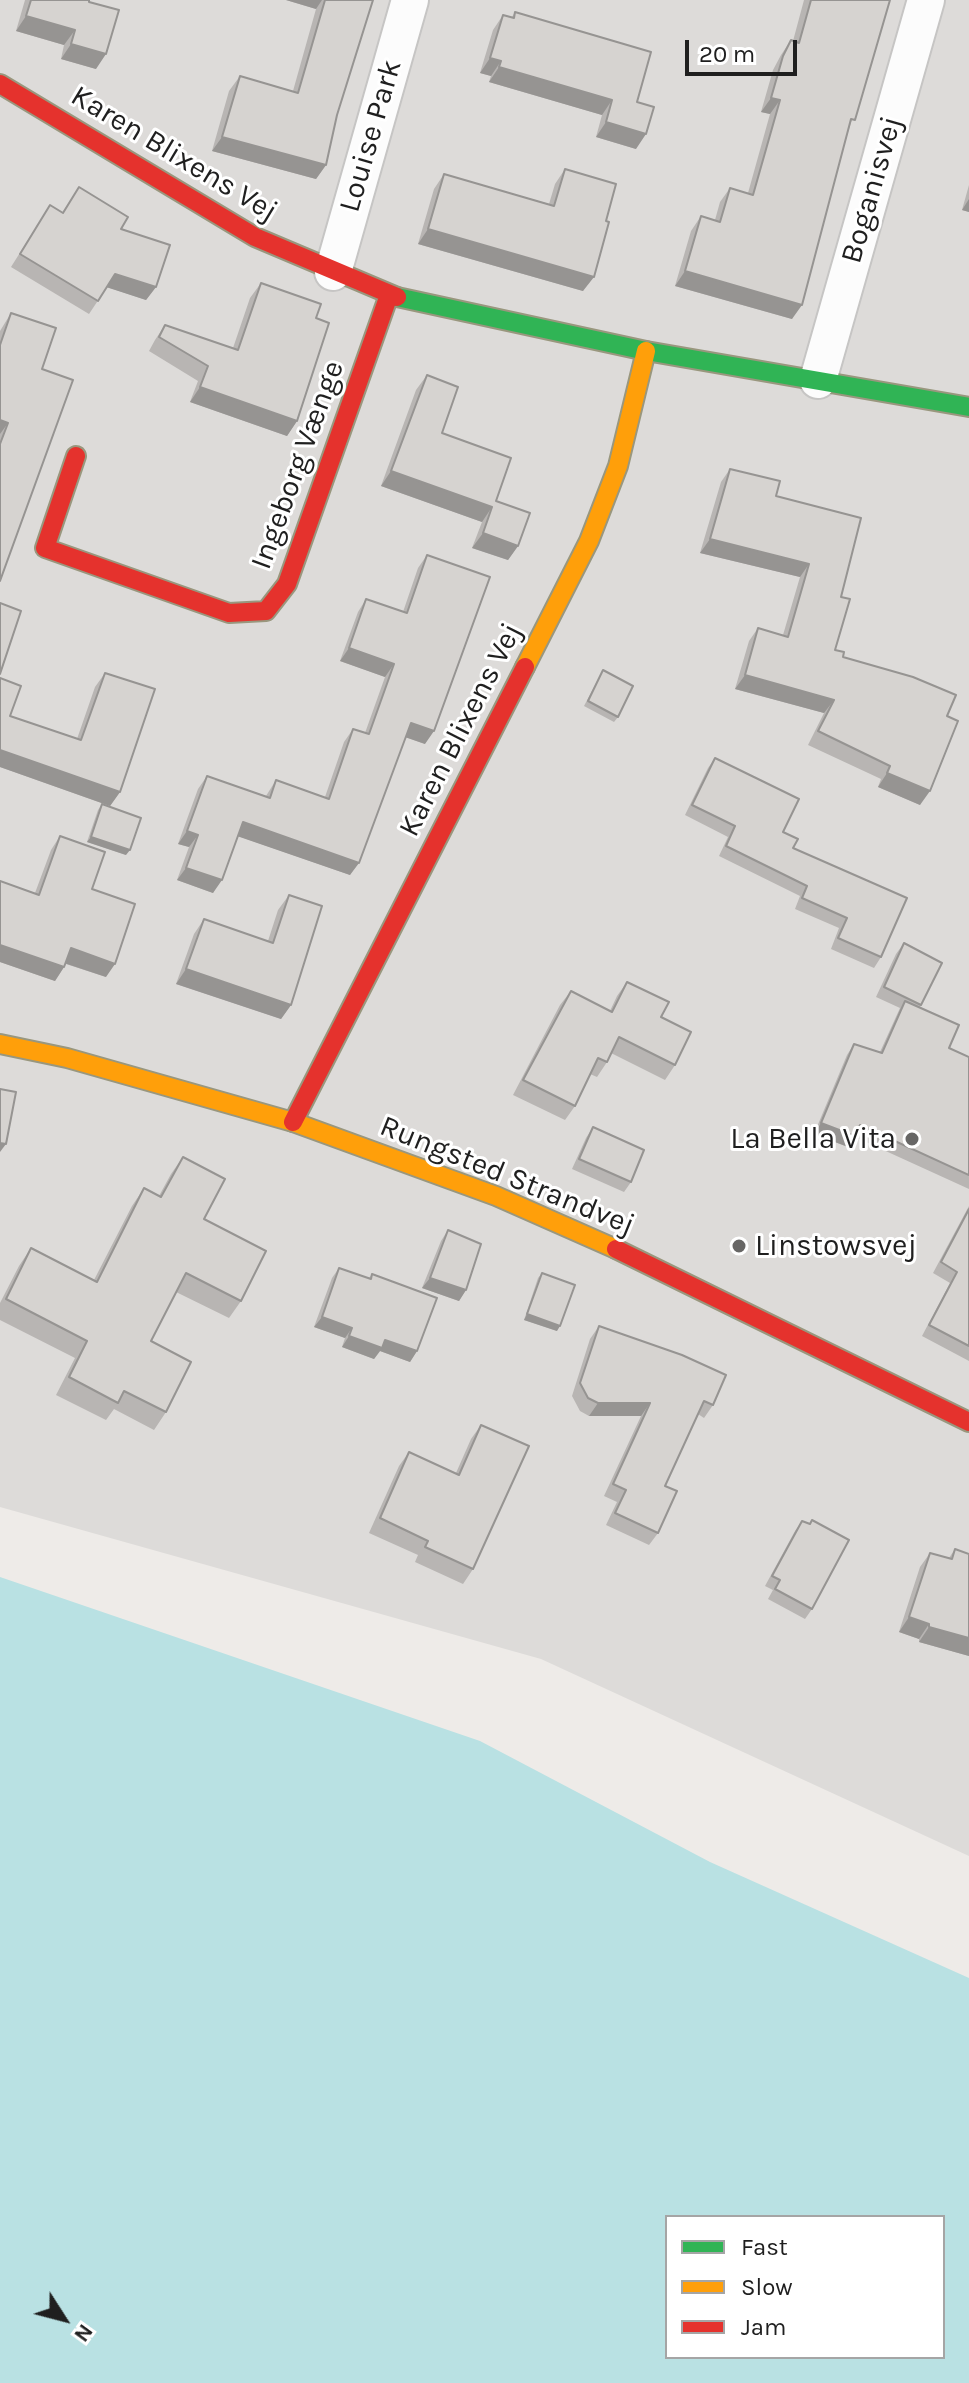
<!DOCTYPE html>
<meta charset="utf-8">
<style>
body{margin:0}
#map{position:relative;width:969px;height:2383px;overflow:hidden;background:#eeebe8;font-family:Karla,sans-serif}
canvas{display:block}
.legend{position:absolute;left:665px;top:2215px;width:280px;height:144px;box-sizing:border-box;background:#fff;border:2px solid #a5a5a5;margin:0;padding:10px 14px;list-style:none;font-size:24px;color:#1f1f1f}
.legend li{display:flex;align-items:center;gap:16px;height:40px}
.legend b{width:40px;border:2px solid #a5a5a5}
.north{position:absolute;left:24px;top:2279px;width:80px;height:80px;-webkit-text-stroke:6px #fff;paint-order:stroke;rotate:126deg;font-size:22px;font-weight:700;line-height:32px;text-align:center;color:#1f1f1f}
.north::after{content:'';display:block;margin:auto;width:28px;height:36px;background:#1f1f1f;clip-path:polygon(50% 0,100% 100%,50% 72%,0 100%)}
.scale{position:absolute;left:685px;top:40px;width:112px;height:36px;box-sizing:border-box;border:4px solid #1f1f1f;border-top:0;padding-left:10px;font-size:24px;line-height:28px;white-space:nowrap;color:#1f1f1f;-webkit-text-stroke:6px #fff;paint-order:stroke}
</style>
<div id="map">
<canvas width="969" height="2383"></canvas>
<ul class="legend">
<li><b style="height:10px;background:#30b455"></b>Fast</li>
<li><b style="height:10px;background:#ff9f0a"></b>Slow</li>
<li><b style="height:10px;background:#e5322d"></b>Jam</li>
</ul>
<div class="north">N</div>
<div class="scale">20 m</div>
</div>
<script>
const c = document.querySelector('canvas').getContext('2d');
c.lineJoin = 'round';
function paint(path, color) {
  c.fillStyle = color;
  c.fill(path, 'evenodd');
}
function shape(rows) {
  const path = new Path2D();
  for (const r of rows) {
    path.moveTo(r[0], r[1]);
    for (let i = 2; i < r.length; i += 2) path.lineTo(r[i], r[i + 1]);
  }
  return path;
}
function stroke(path, color, width, dash) {
  c.strokeStyle = color;
  c.lineWidth = width;
  c.lineCap = dash ? 'butt' : 'round';
  c.setLineDash(dash || []);
  c.stroke(path);
}
function label(font, color, halo, rows, align = 'center') {
  c.font = font + ' Karla,sans-serif';
  c.lineWidth = 6;
  c.setLineDash([]);
  c.textBaseline = 'middle';
  c.strokeStyle = halo;
  c.fillStyle = color;
  for (const [text, x, y, turn = 0] of rows) {
    c.save();
    c.translate(x, y);
    c.rotate((+turn || 0) * Math.PI / 180);
    c.textAlign = isNaN(turn) ? turn : align;
    if (halo) c.strokeText(text, 0, 0);
    c.fillText(text, 0, 0);
    c.restore();
  }
}
paint(shape([
 [0,0,969,0,969,1856,541,1659,0,1507]
]), '#dddbd9');
paint(shape([
 [0,1577,480,1741,710,1862,969,1978,969,2383,0,2383],
 [667,2217,943,2217,943,2357,667,2357]
]), '#b9e1e3');
const street = shape([
 [333,272,410,0],
 [818,380,926,0]
]);
const fast = shape([
 [397,297,646,351,969,407]
]);
const slow = shape([
 [525,667,589,541,618,466,646,351],
 [0,1044,67,1058,293,1122,496,1196,616,1249]
]);
const jam = shape([
 [0,84,255,237,397,297],
 [76,456,45,548,229,613,266,611,287,584,389,295],
 [293,1122,525,667],
 [616,1249,969,1422]
]);
stroke(street, '#c6c5c4', 40);
stroke(fast, '#99977e', 22);
stroke(slow, '#99977e', 22);
stroke(jam, '#99977e', 22);
stroke(street, '#fcfcfc', 36);
stroke(fast, '#30b455', 18);
stroke(slow, '#ff9f0a', 18);
stroke(jam, '#e5322d', 18);
paint(shape([
 [25,0,89,0,96,69,61,59,64,45,16,31],
 [286,0,373,0,337,115,326,165,316,179,212,151,229,91,240,76,293,91,316,9],
 [804,0,890,0,849,129,792,319,675,286,691,231,701,216,715,220,720,202,730,188,748,193,770,114,761,112,773,70,781,55,791,40,793,41],
 [515,12,637,102,636,149,596,137,602,115,489,82,491,76,480,73,493,30,503,15,512,17],
 [565,169,606,221,583,291,418,244,434,189,444,174,549,204,555,184],
 [969,185,969,212,962,210],
 [79,187,121,229,156,287,146,300,107,287,89,314,11,267,50,205,62,213],
 [261,283,316,318,297,421,287,436,190,402,198,381,149,351,155,340,165,325,233,348,250,298],
 [11,313,42,369,0,581,0,331],
 [427,375,442,433,496,501,518,546,508,560,472,548,482,522,381,486,416,390],
 [730,469,776,496,841,597,835,650,843,657,947,716,920,805,878,787,881,779,808,745,824,713,735,689,749,641,758,628,783,635,800,577,700,553,721,482],
 [427,555,425,744,405,737,350,875,238,836,213,893,177,880,189,847,178,844,198,789,207,776,266,796,276,780,325,797,344,742,353,729,365,733,385,677,340,661,358,612,366,599,403,612,418,568],
 [603,670,618,717,614,722,584,706],
 [105,673,120,792,110,806,0,767,0,678,10,716,77,739,95,687],
 [715,758,783,832,793,848,881,957,874,968,831,949,839,928,795,909,800,896,719,856,728,837,685,815,708,768],
 [102,804,126,855,87,842,98,810],
 [60,836,92,889,106,977,66,964,55,981,0,962,0,881,35,893,51,850],
 [289,895,291,1005,281,1019,176,984,194,934,204,919,268,941,278,910],
 [904,943,921,1005,920,1007,949,1048,969,1057,969,1189,855,1137,848,1147,814,1134,847,1055,854,1044,880,1052,900,1008,876,997,896,954],
 [627,982,661,1017,675,1065,665,1080,611,1053,607,1062,597,1077,590,1074,575,1106,565,1120,513,1095,560,1005,571,991,610,1011,617,996],
 [593,1127,631,1182,624,1192,572,1169,586,1138],
 [183,1157,204,1219,241,1301,229,1318,176,1292,151,1341,166,1412,154,1430,114,1409,106,1420,56,1395,75,1358,0,1320,0,1303,19,1266,31,1248,94,1280,132,1206,144,1188,159,1196,171,1174],
 [969,1206,969,1361,922,1336,950,1283,933,1273],
 [448,1230,466,1290,459,1301,422,1288,441,1241],
 [339,1268,369,1278,372,1274,417,1351,410,1362,380,1351,374,1359,342,1347,345,1338,314,1327,332,1278],
 [542,1273,557,1331,524,1320,538,1278],
 [599,1326,713,1405,704,1418,698,1414,665,1486,658,1533,649,1545,606,1525,617,1502,604,1496,641,1416,589,1416,580,1411,572,1396,590,1339],
 [481,1425,473,1569,463,1584,415,1562,418,1555,369,1533,399,1466,409,1452,456,1473,471,1439],
 [802,1521,812,1609,805,1619,768,1599,773,1590,765,1586,795,1531],
 [955,1549,969,1554,969,1656,919,1642,919,1639,899,1632,920,1567,930,1553,949,1558]
]), '#b8b5b3');
paint(shape([
 [286,0,322,0,316,9],
 [26,16,75,30,64,45,16,31],
 [71,44,106,54,96,69,61,59],
 [490,58,501,61,491,76,480,73],
 [499,67,612,100,602,115,489,82],
 [771,98,780,100,770,114,761,112],
 [606,122,646,134,636,149,596,137],
 [222,137,326,165,316,179,212,151],
 [969,199,969,212,962,210],
 [428,229,594,277,583,291,418,244],
 [685,271,802,305,792,319,675,286],
 [115,274,156,287,146,300,106,287],
 [200,387,297,421,287,436,190,402],
 [0,420,8,423,0,434],
 [391,471,492,507,482,522,381,486],
 [483,533,518,546,508,560,472,548],
 [710,539,809,564,800,577,700,553],
 [349,648,394,664,385,677,340,661],
 [745,675,834,700,824,713,735,689],
 [411,723,434,731,425,744,402,736],
 [0,750,120,792,110,806,0,767],
 [887,773,930,791,920,805,878,787],
 [243,822,359,863,350,875,234,835],
 [187,831,198,835,189,847,178,844],
 [91,837,130,850,126,855,87,842],
 [186,868,222,880,213,893,177,880],
 [0,945,64,967,55,981,0,962],
 [71,948,115,964,106,977,61,962],
 [186,969,291,1005,281,1019,176,984],
 [821,1123,855,1136,848,1147,814,1134],
 [0,1143,6,1144,0,1152],
 [430,1278,466,1290,459,1301,422,1288],
 [527,1314,560,1326,557,1331,524,1320],
 [322,1317,352,1328,345,1338,314,1327],
 [349,1336,385,1340,417,1351,410,1362,380,1351,374,1359,342,1347],
 [598,1403,650,1403,641,1416,589,1416],
 [909,1617,929,1624,919,1639,899,1632],
 [929,1627,969,1638,969,1656,919,1642]
]), '#969492');
const building = shape([
 [31,0,89,0,89,2,119,10,106,54,71,44,75,30,26,16,31,0],
 [325,0,373,0,337,115,326,165,222,137,240,76,298,93,325,0],
 [811,0,890,0,855,120,851,119,802,305,685,271,701,216,720,222,730,188,753,195,780,100,771,98,783,56,791,40,799,43,811,0],
 [515,12,651,52,637,102,654,107,646,134,606,122,612,100,499,67,501,61,490,58,503,15,514,18,515,12],
 [565,169,616,184,606,221,609,222,594,277,428,229,444,174,554,206,565,169],
 [79,187,128,217,121,229,170,245,156,287,115,274,98,301,20,254,50,205,63,213,79,187],
 [261,283,321,304,316,318,329,323,297,421,200,387,208,366,159,337,165,325,238,350,261,283],
 [11,313,56,328,42,369,73,380,0,581,0,444,8,423,0,420,0,345,11,313],
 [427,375,458,387,442,433,511,458,496,501,530,513,518,546,483,533,492,507,391,471,427,375],
 [730,469,780,481,776,496,861,518,841,597,850,599,835,650,844,652,843,657,913,677,956,695,947,716,958,721,930,791,887,773,890,766,818,731,834,700,745,675,758,628,788,637,809,564,710,539,730,469],
 [427,555,490,577,434,731,411,723,359,863,243,822,222,880,186,868,198,835,187,831,207,776,270,798,276,780,329,799,353,729,369,734,394,664,349,648,366,599,407,613,427,555],
 [0,603,21,611,0,674,0,603],
 [603,670,633,686,618,717,588,701,603,670],
 [105,673,155,689,120,792,0,750,0,678,21,686,10,716,81,740,105,673],
 [715,758,799,799,783,832,798,839,793,848,907,898,881,957,838,938,847,918,802,898,807,886,726,846,735,826,692,805,715,758],
 [102,804,141,818,130,850,91,837,102,804],
 [60,836,105,852,92,889,135,904,115,964,71,948,64,967,0,945,0,881,39,895,60,836],
 [289,895,322,906,291,1005,186,969,204,919,273,943,289,895],
 [904,943,942,963,921,1005,884,987,904,943],
 [627,982,669,1002,661,1017,691,1032,675,1065,619,1037,607,1062,598,1058,575,1106,523,1080,571,991,612,1012,627,982],
 [905,1001,959,1025,949,1048,969,1057,969,1175,860,1125,855,1136,821,1123,854,1044,882,1053,905,1001],
 [0,1089,16,1092,6,1144,0,1143,0,1089],
 [593,1127,644,1150,631,1182,579,1159,593,1127],
 [183,1157,225,1179,204,1219,266,1251,241,1301,186,1273,151,1341,191,1362,166,1412,124,1391,118,1403,69,1377,87,1341,6,1299,31,1248,97,1282,144,1188,161,1197,183,1157],
 [969,1209,969,1346,929,1325,957,1272,941,1262,969,1209],
 [448,1230,481,1244,466,1290,430,1278,448,1230],
 [339,1268,371,1279,372,1274,437,1298,417,1351,385,1340,382,1348,349,1336,352,1328,322,1317,339,1268],
 [542,1273,575,1285,560,1326,527,1314,542,1273],
 [599,1326,682,1355,726,1375,713,1405,704,1401,665,1486,677,1491,658,1533,615,1513,626,1490,613,1484,650,1403,598,1403,588,1398,580,1383,599,1326],
 [481,1425,529,1446,473,1569,425,1547,428,1541,380,1518,409,1452,459,1475,481,1425],
 [812,1520,849,1540,812,1609,775,1589,780,1580,772,1576,802,1521,810,1524,812,1520],
 [955,1549,969,1554,969,1638,929,1627,929,1624,909,1617,930,1553,952,1559,955,1549]
]);
paint(building, '#d6d3d0');
stroke(building, '#969492', 2);
for (const [x, y, r, color] of [
 [912,1139,8,"#676665"],
 [739,1246,8,"#676665"]
]) {
  const dot = new Path2D();
  dot.arc(x, y, r, 0, 2 * Math.PI);
  c.fillStyle = color;
  c.fill(dot);
  stroke(dot, '#fff', 3);
}
label('30px', '#1f1f1f', '#fff', [
 ["Louise Park",371,136,-74],
 ["Karen Blixens Vej",174,154,31],
 ["Boganisvej",872,190,-74],
 ["Ingeborg Vænge",298,465,-70],
 ["Karen Blixens Vej",461,730,-63],
 ["Rungsted Strandvej",507,1176,22]
]);
label('30px', '#1f1f1f', '#fff', [
 ["La Bella Vita",896,1139],
 ["Linstowsvej",755,1246,"left"]
], 'right');
</script>
